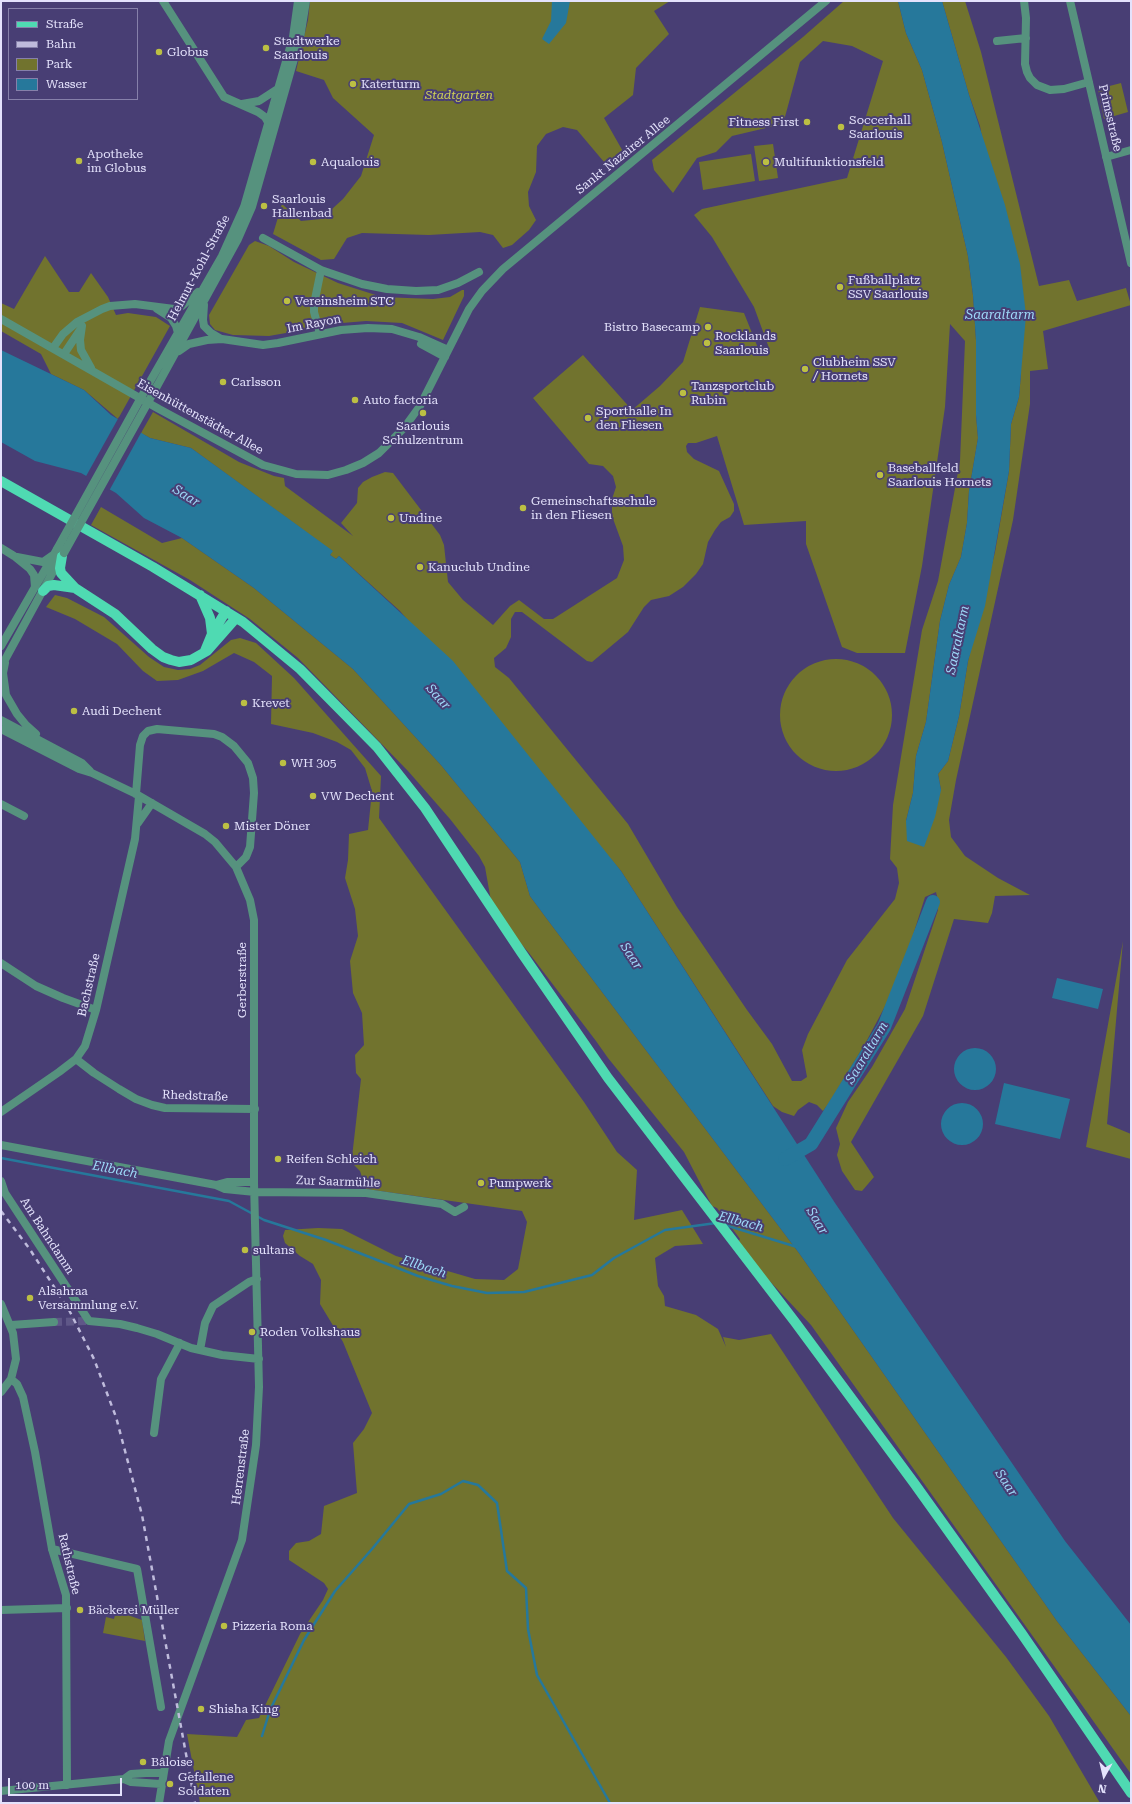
<!DOCTYPE html>
<meta charset="utf-8">
<style>
body{margin:0}
#map{position:relative;width:1132px;height:1804px;overflow:hidden;background:#483e74;font-family:"Roboto Serif",serif}
canvas{display:block}
.frame{position:absolute;inset:0;border:2px solid #e4e2fc;pointer-events:none}
.legend{position:absolute;left:8px;top:8px;width:130px;height:92px;box-sizing:border-box;background:#483e74;border:1px solid #8680aa;margin:0;padding:5px 7px;list-style:none;font-size:12px;color:#e4e2fc}
.legend li{display:flex;align-items:center;gap:8px;height:20px}
.legend b{width:20px;border:1px solid #8680aa}
.north{position:absolute;left:1084px;top:1756px;width:40px;height:40px;-webkit-text-stroke:3px #483e74;paint-order:stroke;rotate:188deg;font-size:11px;font-weight:700;line-height:16px;text-align:center;color:#e4e2fc}
.north::after{content:'';display:block;margin:auto;width:14px;height:18px;background:#e4e2fc;clip-path:polygon(50% 0,100% 100%,50% 72%,0 100%)}
.scale{position:absolute;left:8px;top:1778px;width:114px;height:18px;box-sizing:border-box;border:2px solid #e4e2fc;border-top:0;padding-left:5px;font-size:12px;line-height:14px;white-space:nowrap;color:#e4e2fc;-webkit-text-stroke:3px #483e74;paint-order:stroke}
</style>
<div id="map">
<canvas width="1132" height="1804"></canvas>
<div class="frame"></div>
<ul class="legend">
<li><b style="height:5px;background:#4fdab2"></b>Straße</li>
<li><b style="height:5px;background:#bfbbdc"></b>Bahn</li>
<li><b style="height:11px;background:#71732e"></b>Park</li>
<li><b style="height:11px;background:#26789b"></b>Wasser</li>
</ul>
<div class="north">N</div>
<div class="scale">100 m</div>
</div>
<script>
const c = document.querySelector('canvas').getContext('2d');
c.lineJoin = 'round';
function paint(path, color) {
  c.fillStyle = color;
  c.fill(path, 'evenodd');
}
function shape(rows) {
  const path = new Path2D();
  for (const r of rows) {
    if (r.length === 3) {
      path.moveTo(r[0] + r[2], r[1]);
      path.arc(r[0], r[1], r[2], 0, 2 * Math.PI);
      continue;
    }
    path.moveTo(r[0], r[1]);
    for (let i = 2; i < r.length; i += 2) path.lineTo(r[i], r[i + 1]);
  }
  return path;
}
function stroke(path, color, width, dash) {
  c.strokeStyle = color;
  c.lineWidth = width;
  c.lineCap = dash ? 'butt' : 'round';
  c.setLineDash(dash || []);
  c.stroke(path);
}
function label(font, color, halo, rows, align = 'center') {
  c.font = font + ' "Roboto Serif",serif';
  c.lineWidth = 4;
  c.setLineDash([]);
  c.textBaseline = 'middle';
  c.strokeStyle = halo;
  c.fillStyle = color;
  for (const [text, x, y, turn = 0] of rows) {
    c.save();
    c.translate(x, y);
    c.rotate((+turn || 0) * Math.PI / 180);
    c.textAlign = isNaN(turn) ? turn : align;
    if (halo) c.strokeText(text, 0, 0);
    c.fillText(text, 0, 0);
    c.restore();
  }
}
paint(shape([
 [310,1,670,1,654,11,669,34,636,68,633,95,604,118,625,155,611,167,604,162,577,130,563,127,546,134,537,146,536,172,528,192,529,206,536,220,529,230,512,245,503,248,493,235,480,232,429,235,362,233,347,238,334,259,321,260,273,234,282,204,301,221,321,219,343,199,361,176,374,135,333,98,324,80,296,71,308,20],
 [844,1,898,1,906,33,922,70,942,142,968,256,973,295,976,340,976,415,978,438,969,491,967,523,961,557,949,585,940,621,926,722,916,756,913,793,906,821,941,790,938,774,948,761,959,716,968,661,995,552,1009,471,1011,424,1019,397,1021,373,980,126,969,95,942,1,965,1,981,52,1039,286,1069,280,1077,301,1126,288,1131,305,1043,331,1048,369,1030,371,1030,404,1013,520,956,780,949,820,951,837,965,856,998,878,1030,895,995,896,992,913,988,923,954,919,923,1016,851,1142,874,1177,862,1191,855,1190,842,1171,837,1155,840,1144,836,1128,848,1102,872,1067,905,1009,938,910,938,900,936,892,925,897,905,961,891,995,865,1044,829,1103,823,1111,817,1105,809,1102,798,1110,794,1116,782,1112,773,1106,621,871,400,611,339,556,336,559,330,555,332,551,191,448,150,438,141,433,153,412,239,462,274,476,284,478,285,486,353,536,341,523,357,503,358,488,363,482,372,477,385,472,393,473,440,535,444,545,448,582,463,600,493,625,510,606,519,600,544,619,553,619,617,578,624,560,623,546,612,516,612,499,616,487,613,476,603,466,589,464,533,398,583,355,632,410,660,386,683,362,700,307,744,313,760,353,769,348,754,307,712,237,694,215,702,209,847,178,883,61,852,46,823,41,800,62,783,124,732,136,716,152,697,158,673,193,654,170,652,160,803,37],
 [950,324,965,341,960,461,938,581,922,630,893,805,890,859,897,868,899,883,895,899,847,960,808,1034,802,1050,807,1077,801,1081,792,1081,772,1044,747,1010,677,907,628,824,509,678,495,667,494,658,506,648,511,637,511,619,515,612,522,612,587,661,592,662,628,632,644,607,651,600,669,596,683,587,696,574,703,564,708,542,715,530,721,522,730,517,734,511,734,504,719,471,694,459,687,452,686,446,688,443,696,443,717,436,744,525,806,521,806,544,842,647,857,653,905,653,922,566,945,407],
 [1121,83,1128,112,1104,119,1098,89],
 [773,144,778,178,759,181,754,146],
 [751,154,755,181,703,190,699,162],
 [255,241,269,246,294,262,338,283,382,297,433,299,450,297,462,290,464,290,464,296,443,340,402,323,366,321,342,323,269,336,233,335,215,330,210,324,209,315,249,245],
 [45,256,69,292,79,292,91,273,108,297,116,315,128,313,156,317,170,326,118,419,84,390,51,374,41,354,1,331,1,303,14,309],
 [101,507,162,543,182,538,254,588,353,669,441,765,520,862,530,896,547,919,799,1253,1057,1621,1131,1716,1131,1774,811,1325,764,1275,738,1242,740,1239,717,1208,712,1206,684,1152,608,1058,596,1041,529,953,501,920,491,901,485,867,479,856,450,819,408,771,298,658,250,619,190,580,91,525],
 [55,595,67,598,104,617,149,657,164,667,178,670,190,669,200,665,231,640,240,638,256,643,294,678,381,776,379,818,584,1102,617,1152,637,1170,634,1220,682,1210,703,1244,675,1246,655,1258,658,1286,664,1296,665,1306,696,1315,718,1329,726,1347,723,1337,739,1340,771,1334,893,1518,1006,1657,1049,1716,1100,1803,200,1803,187,1734,237,1737,246,1720,259,1718,300,1634,323,1600,328,1589,324,1583,289,1560,289,1551,296,1543,309,1541,321,1534,324,1506,357,1493,353,1443,364,1429,372,1413,343,1342,320,1304,321,1280,313,1264,300,1256,285,1243,283,1236,285,1230,318,1228,342,1229,396,1256,475,1279,504,1280,518,1269,527,1222,522,1211,366,1189,360,1171,354,1165,352,1157,361,1079,356,1073,355,1055,364,1045,362,1013,353,993,350,961,358,936,355,909,345,878,348,860,349,834,368,830,372,791,365,768,351,750,337,742,313,733,271,724,272,676,254,662,234,653,203,671,178,680,157,681,143,671,117,644,75,619,46,607],
 [836,715,56],
 [1123,941,1107,1124,1131,1134,1131,1159,1086,1147],
 [116,1611,142,1620,145,1641,103,1633,106,1617,114,1619]
]), '#71732e');
paint(shape([
 [552,1,570,1,566,23,549,44,542,39,551,21],
 [898,1,942,1,969,95,1005,205,1020,264,1026,315,1019,397,1011,424,1009,471,985,606,968,661,959,716,948,761,938,774,941,790,935,817,924,847,907,841,906,821,913,793,916,756,926,722,940,621,949,585,961,557,967,523,969,491,978,438,976,415,976,340,973,295,968,256,942,142,922,70,906,33],
 [1,350,84,390,111,415,150,438,191,448,333,551,330,555,336,559,339,556,453,661,621,871,835,1203,1065,1541,1131,1625,1131,1716,1057,1621,799,1253,547,919,530,896,520,862,441,765,353,669,254,588,182,538,144,518,116,493,81,473,35,461,1,442],
 [1057,978,1103,989,1098,1009,1052,998],
 [975,1069,21],
 [1004,1083,1070,1099,1060,1139,995,1124],
 [962,1124,21]
]), '#26789b');
paint(shape([
 [119,417,142,431,109,491,85,478]
]), '#483e74');
stroke(shape([
 [1,1158,229,1201,264,1220,326,1240,418,1276,452,1286,487,1293,524,1292,592,1275,614,1258,665,1230,716,1223],
 [725,1225,797,1247],
 [262,1736,270,1710,304,1640,335,1591,372,1549,409,1504,441,1494,463,1481,478,1485,497,1503,507,1571,526,1588,528,1629,537,1675,610,1803]
]), '#26789b', 2.5);
stroke(shape([
 [785,1159,811,1144,884,1027,933,902]
]), '#26789b', 14);
stroke(shape([
 [54,1322,89,1321]
]), '#5f5788', 8, [8, 4]);
stroke(shape([
 [163,1,224,97,258,112,265,117,269,124],
 [1024,1,1026,18,1025,64,1027,72,1030,78,1037,85,1050,90,1064,89,1089,82],
 [1070,1,1131,263],
 [997,41,1026,38],
 [242,104,259,101,279,88],
 [1106,157,1131,150],
 [263,238,321,270,362,284,387,289,416,291,438,290,458,283,479,272],
 [204,305,203,320,204,326,211,333,221,339],
 [157,309,171,318,176,326,178,333],
 [1,319,159,409,263,465,296,474,328,475,346,470,363,463,379,453,404,428,420,406,469,309,482,291,503,269,826,1],
 [82,326,80,340,81,350,91,368],
 [320,334,314,312,314,304,321,270],
 [421,344,445,357],
 [53,348,63,334,77,322,102,309,110,306,135,304,174,309,182,306,198,292],
 [179,351,189,344,207,340,222,339,263,345,278,343,341,330,368,328,392,329,419,337,448,350],
 [64,354,80,330],
 [148,385,222,256,244,207,293,37,298,1],
 [156,388,238,239,252,207,300,38,306,1],
 [1,548,14,556,30,569,34,575,35,587],
 [17,557,43,562,53,555],
 [1,646,57,549],
 [5,663,3,673,6,695,17,714,26,725,36,734],
 [1,667,60,559],
 [1,720,82,763,90,771],
 [1,729,79,769,92,773,136,794,205,834,215,842,236,867,250,900,254,920,254,1182,259,1387,256,1445,242,1540,169,1741,159,1803],
 [136,794,140,745,143,736,148,731,157,729,214,734,222,737,234,746,248,763,253,778,254,793,250,847,246,857,236,867],
 [1,804,24,816],
 [138,823,152,803],
 [1,963,36,986,63,998,96,1010],
 [76,1059,94,1073,119,1089,136,1099,152,1105,165,1108,255,1109],
 [1,1112,59,1072,76,1059,85,1046,96,1010,135,839,139,796],
 [1,1145,216,1185,225,1189,255,1192,366,1193,442,1204,455,1212,464,1207],
 [1,1181,5,1193,89,1321,120,1324,137,1328,157,1334,191,1348,222,1355,259,1359],
 [216,1185,227,1182,254,1182],
 [1,1304,13,1333,16,1359,11,1379,1,1392],
 [11,1325,54,1322],
 [200,1350,205,1323,213,1306,249,1282,257,1279],
 [11,1379,17,1384,23,1397,35,1452,52,1549,66,1595,67,1785],
 [154,1433,161,1379,180,1343],
 [52,1549,137,1569,161,1707],
 [1,1610,67,1608],
 [124,1779,131,1782,161,1784],
 [1,1791,124,1779,131,1774,146,1773,163,1773]
]), '#56927e', 8);
stroke(shape([
 [1,481,153,567,243,622,300,669,377,747,425,808,521,952,608,1078,795,1322,914,1483,1022,1634,1131,1793],
 [62,556,60,568,61,573,75,588,115,614,152,649,163,657,171,660,179,662,191,660,207,651,236,618],
 [43,591,48,586,54,585,75,588],
 [200,595,210,618,212,634],
 [205,651,212,634,226,611]
]), '#4fdab2', 10);
stroke(shape([
 [1,1211,29,1248,69,1310,94,1359,116,1417,142,1515,195,1803]
]), '#bfbbdc', 2.5, [5, 5]);
stroke(shape([
 [57,549,148,385],
 [64,553,156,388]
]), '#56927e', 8);
for (const [x, y, r, color] of [
 [266,48,4,"#bcbf43"],
 [159,52,4,"#bcbf43"],
 [353,84,4,"#bcbf43"],
 [807,122,4,"#bcbf43"],
 [841,127,4,"#bcbf43"],
 [79,161,4,"#bcbf43"],
 [313,162,4,"#bcbf43"],
 [766,162,4,"#bcbf43"],
 [264,206,4,"#bcbf43"],
 [840,287,4,"#bcbf43"],
 [287,301,4,"#bcbf43"],
 [708,327,4,"#bcbf43"],
 [707,343,4,"#bcbf43"],
 [805,369,4,"#bcbf43"],
 [223,382,4,"#bcbf43"],
 [683,393,4,"#bcbf43"],
 [355,400,4,"#bcbf43"],
 [423,413,4,"#bcbf43"],
 [588,418,4,"#bcbf43"],
 [880,475,4,"#bcbf43"],
 [523,508,4,"#bcbf43"],
 [391,518,4,"#bcbf43"],
 [420,567,4,"#bcbf43"],
 [244,703,4,"#bcbf43"],
 [74,711,4,"#bcbf43"],
 [283,763,4,"#bcbf43"],
 [313,796,4,"#bcbf43"],
 [226,826,4,"#bcbf43"],
 [278,1159,4,"#bcbf43"],
 [481,1183,4,"#bcbf43"],
 [245,1250,4,"#bcbf43"],
 [30,1298,4,"#bcbf43"],
 [252,1332,4,"#bcbf43"],
 [80,1610,4,"#bcbf43"],
 [224,1626,4,"#bcbf43"],
 [201,1709,4,"#bcbf43"],
 [143,1762,4,"#bcbf43"],
 [170,1784,4,"#bcbf43"]
]) {
  const dot = new Path2D();
  dot.arc(x, y, r, 0, 2 * Math.PI);
  c.fillStyle = color;
  c.fill(dot);
  stroke(dot, '#483e74', 1.5);
}
label('12px', '#e4e2fc', '#483e74', [
 ["Stadtwerke",274,41],
 ["Saarlouis",274,55],
 ["Globus",167,52],
 ["Katerturm",361,84],
 ["Soccerhall",849,120],
 ["Saarlouis",849,134],
 ["Fitness First",799,122,"right"],
 ["Apotheke",87,154],
 ["im Globus",87,168],
 ["Aqualouis",321,162],
 ["Multifunktionsfeld",774,162],
 ["Saarlouis",272,199],
 ["Hallenbad",272,213],
 ["Fußballplatz",848,280],
 ["SSV Saarlouis",848,294],
 ["Vereinsheim STC",295,301],
 ["Bistro Basecamp",700,327,"right"],
 ["Rocklands",715,336],
 ["Saarlouis",715,350],
 ["Clubheim SSV",813,362],
 ["/ Hornets",813,376],
 ["Carlsson",231,382],
 ["Tanzsportclub",691,386],
 ["Rubin",691,400],
 ["Auto factoria",363,400],
 ["Sporthalle In",596,411],
 ["den Fliesen",596,425],
 ["Saarlouis",423,426,"center"],
 ["Schulzentrum",423,440,"center"],
 ["Baseballfeld",888,468],
 ["Saarlouis Hornets",888,482],
 ["Gemeinschaftsschule",531,501],
 ["in den Fliesen",531,515],
 ["Undine",399,518],
 ["Kanuclub Undine",428,567],
 ["Krevet",252,703],
 ["Audi Dechent",82,711],
 ["WH 305",291,763],
 ["VW Dechent",321,796],
 ["Mister Döner",234,826],
 ["Reifen Schleich",286,1159],
 ["Pumpwerk",489,1183],
 ["sultans",253,1250],
 ["Alsahraa",38,1291],
 ["Versammlung e.V.",38,1305],
 ["Roden Volkshaus",260,1332],
 ["Bäckerei Müller",88,1610],
 ["Pizzeria Roma",232,1626],
 ["Shisha King",209,1709],
 ["Bâloise",151,1762],
 ["Gefallene",178,1777],
 ["Soldaten",178,1791]
], 'left');
label('italic 12px', '#d1d455', '#483e74', [
 ["Stadtgarten",459,95]
]);
label('12px', '#e4e2fc', '#483e74', [
 ["Primsstraße",1110,118,77],
 ["Sankt Nazairer Allee",623,155,-39],
 ["Helmut-Kohl-Straße",199,268,-62],
 ["Im Rayon",314,324,-11],
 ["Eisenhüttenstädter Allee",200,417,29],
 ["Gerberstraße",242,980,-90],
 ["Bachstraße",89,985,-77],
 ["Rhedstraße",195,1096,2],
 ["Zur Saarmühle",338,1182,2],
 ["Am Bahndamm",47,1236,57],
 ["Herrenstraße",241,1467,-83],
 ["Rathstraße",69,1564,77]
]);
label('italic 13px', '#9dd9f8', '#483e74', [
 ["Saaraltarm",1000,315],
 ["Saar",186,496,32],
 ["Saaraltarm",958,640,-78],
 ["Saar",438,697,48],
 ["Saar",631,956,57],
 ["Saaraltarm",867,1053,-59],
 ["Ellbach",115,1170,11],
 ["Saar",817,1221,59],
 ["Ellbach",741,1222,15],
 ["Ellbach",424,1267,18],
 ["Saar",1006,1483,56]
]);
</script>
